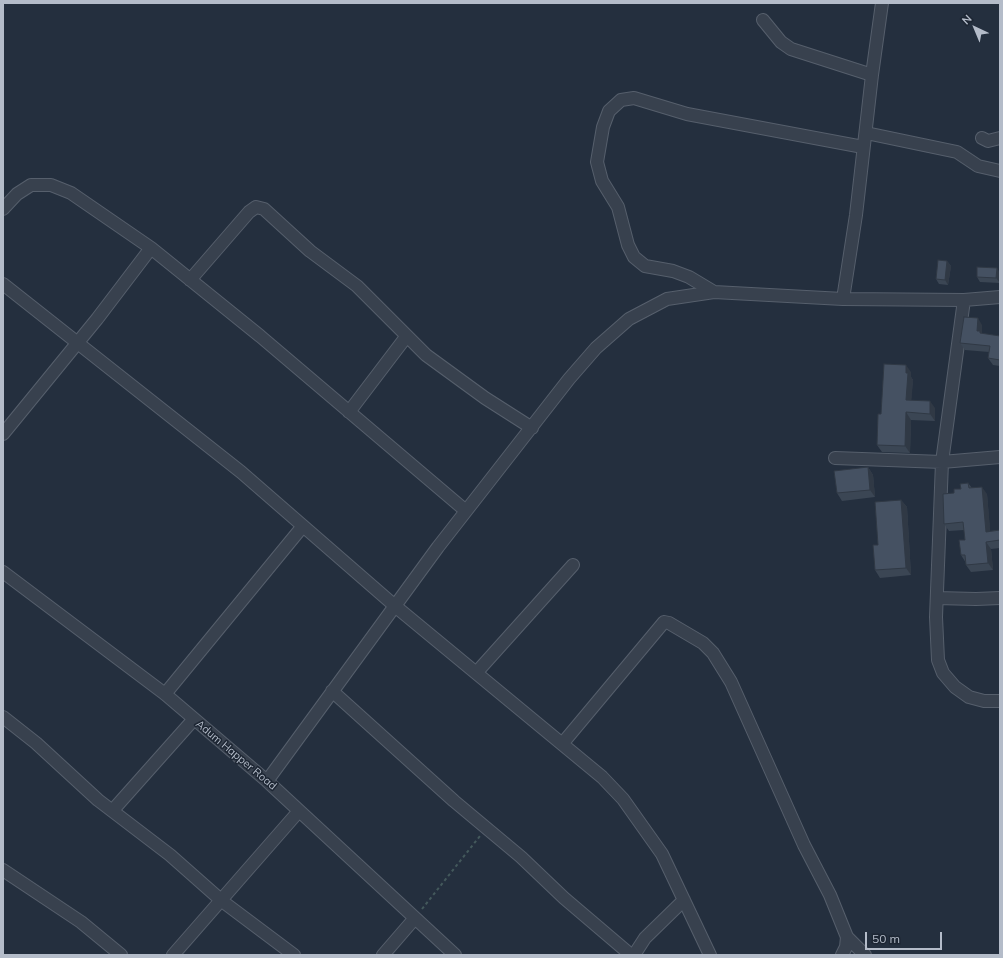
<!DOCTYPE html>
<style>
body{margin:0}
#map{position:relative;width:1003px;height:958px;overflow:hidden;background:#242f3e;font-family:Mulish,sans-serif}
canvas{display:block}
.frame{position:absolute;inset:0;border:4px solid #b4bcc9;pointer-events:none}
.north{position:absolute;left:955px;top:8px;width:40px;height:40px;-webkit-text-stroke:3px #1d2633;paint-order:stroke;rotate:316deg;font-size:11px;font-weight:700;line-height:16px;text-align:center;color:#b4bcc9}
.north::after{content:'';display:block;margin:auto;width:14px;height:18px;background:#b4bcc9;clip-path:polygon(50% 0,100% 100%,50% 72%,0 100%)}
.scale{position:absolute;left:865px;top:932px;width:77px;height:18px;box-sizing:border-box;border:2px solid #b4bcc9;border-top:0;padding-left:5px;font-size:12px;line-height:14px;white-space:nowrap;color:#b4bcc9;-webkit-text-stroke:3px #1d2633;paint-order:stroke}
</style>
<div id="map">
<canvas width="1003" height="958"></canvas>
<div class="frame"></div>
<div class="north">N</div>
<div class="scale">50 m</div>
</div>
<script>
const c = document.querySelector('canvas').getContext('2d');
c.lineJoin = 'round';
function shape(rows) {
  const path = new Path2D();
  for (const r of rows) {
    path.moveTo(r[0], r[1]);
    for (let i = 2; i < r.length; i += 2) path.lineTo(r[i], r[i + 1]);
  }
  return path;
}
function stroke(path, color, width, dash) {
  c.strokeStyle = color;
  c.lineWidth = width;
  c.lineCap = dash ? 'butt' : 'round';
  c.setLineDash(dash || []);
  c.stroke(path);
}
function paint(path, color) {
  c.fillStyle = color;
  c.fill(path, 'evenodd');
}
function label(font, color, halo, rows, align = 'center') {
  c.font = font + ' Mulish,sans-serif';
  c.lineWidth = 3;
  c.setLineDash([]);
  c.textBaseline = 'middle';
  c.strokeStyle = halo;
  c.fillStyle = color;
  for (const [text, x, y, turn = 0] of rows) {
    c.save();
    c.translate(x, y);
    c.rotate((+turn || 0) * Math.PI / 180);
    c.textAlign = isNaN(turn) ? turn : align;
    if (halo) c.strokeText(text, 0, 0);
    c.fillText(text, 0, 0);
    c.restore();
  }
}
const minor = shape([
 [763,20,781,42,791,49,872,75,856,215,843,299],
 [872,75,882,3],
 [866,133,957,152,978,166,1000,171],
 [982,138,988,141,1000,138],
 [3,209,17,194,31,185,51,185,71,193,151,248,260,336,466,511],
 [190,280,249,212,256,207,264,209,310,251,357,286,426,355,485,398,532,428],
 [3,284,241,472,395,606,602,777,623,799,662,854,710,955],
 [714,292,689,277,673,271,645,266,634,257,628,245,618,207,602,181,597,162,603,127,609,111,621,100,634,98,687,114,863,147],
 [964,300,942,462,936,617,938,660,943,673,955,687,969,697,984,701,1000,701],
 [349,412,406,337],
 [3,434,97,319,151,248],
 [835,458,942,462,1000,457],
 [3,572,165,694,267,781,455,955],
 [937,598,976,599,1000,598],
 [476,673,573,565],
 [332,691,454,801,521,857,564,898,631,955],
 [165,694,303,526],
 [3,717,36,743,98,800,170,855,222,901,294,955],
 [562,744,664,622,669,623,703,643,713,653,731,682,804,845,830,895,847,937,846,947,842,955],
 [267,781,438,547,569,379,596,348,629,319,667,299,714,292,843,299,964,300,1000,297],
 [113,810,194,719],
 [3,870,81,922,121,955],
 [847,937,865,955],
 [173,955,299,811],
 [383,955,415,918],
 [634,955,645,938,684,900]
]);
stroke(minor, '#565f6c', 14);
stroke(shape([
 [422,909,480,836]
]), '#44595c', 2, [3, 3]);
stroke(minor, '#38414e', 12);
paint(shape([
 [947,261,951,266,948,285,939,284,936,279],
 [997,268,1000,283,980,282,977,277],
 [982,325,982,334,1000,336,1000,366,993,365,988,358,989,352,965,350,960,343],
 [911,372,911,377,913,380,911,400,935,408,935,421,911,420,910,453,882,452,877,445],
 [868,467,873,475,875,497,842,501,837,493],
 [968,483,972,488,987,494,990,531,1000,530,1000,548,991,549,993,570,971,572,966,565,966,563,961,555,965,540,964,530,949,531,944,524,954,493],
 [901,500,907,507,911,575,880,578,875,570,878,545]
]), '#3b4654');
paint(shape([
 [947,261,951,266,948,285,945,280],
 [997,268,1000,273,1000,283,996,278],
 [978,318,982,325,982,333,985,337,977,331],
 [906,365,911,372,911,377,913,380,911,407,906,400],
 [930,401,935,408,935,421,930,414],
 [906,412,911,420,910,453,905,446],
 [868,467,873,475,875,497,870,490],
 [982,487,987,494,991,539,986,532],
 [901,500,907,507,911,575,906,568],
 [986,542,991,549,993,570,988,563]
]), '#303945');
const building = shape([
 [938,260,947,261,945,280,936,279,938,260],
 [977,267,997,268,996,278,977,277,977,267],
 [964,317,978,318,977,331,980,331,980,333,1000,336,1000,360,988,358,990,346,960,343,964,317],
 [884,364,906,365,906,373,908,373,906,400,930,401,930,414,906,412,905,446,877,445,878,414,881,414,884,364],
 [868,467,870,490,837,493,834,471,868,467],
 [968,483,969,488,982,487,986,532,1000,530,1000,540,986,542,988,563,966,565,965,555,961,555,959,540,965,540,963,522,944,524,943,494,954,493,954,489,961,489,960,484,968,483],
 [901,500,906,568,875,570,873,545,878,545,875,502,901,500]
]);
paint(building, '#455162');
stroke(building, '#303945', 1);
label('11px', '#b4bcc9', '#1d2633', [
 ["Adum Happer Road",236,755,40]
]);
</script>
